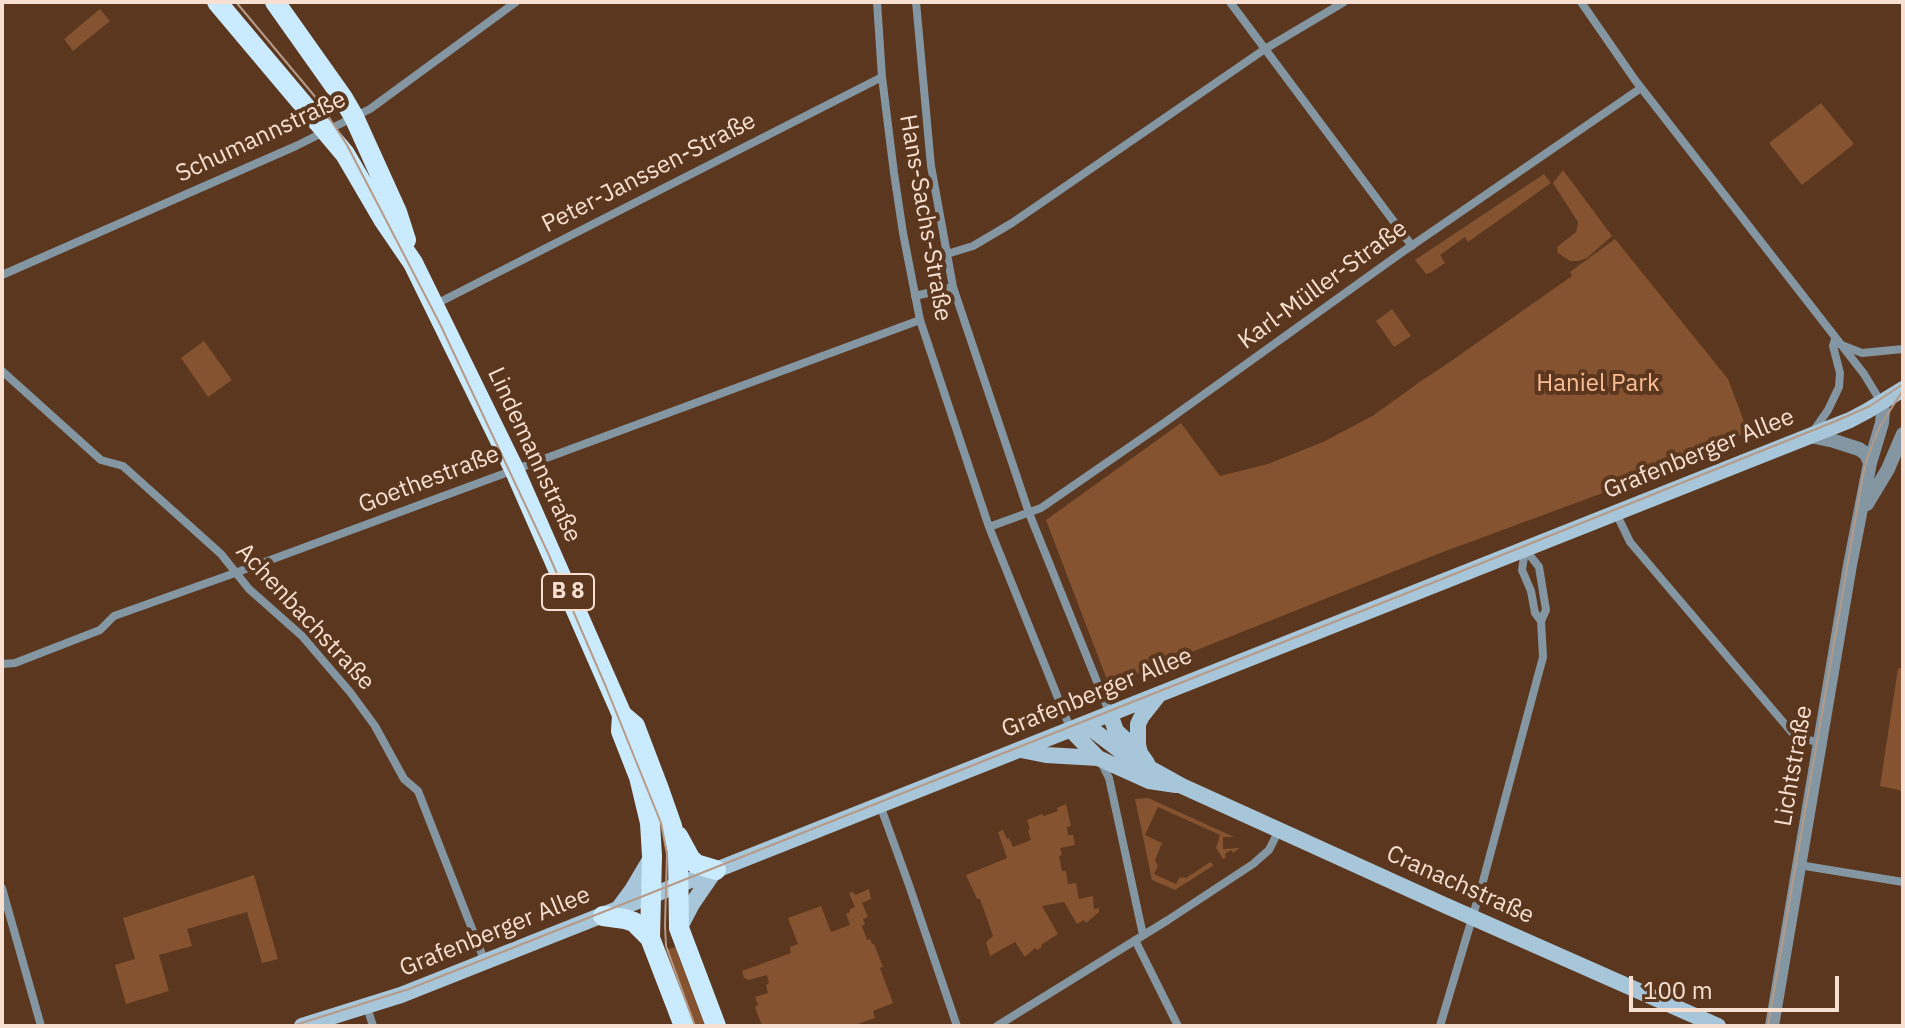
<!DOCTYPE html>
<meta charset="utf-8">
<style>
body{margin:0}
#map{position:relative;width:1905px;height:1028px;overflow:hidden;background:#5a371e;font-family:"IBM Plex Sans",sans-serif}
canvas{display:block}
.frame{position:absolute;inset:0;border:4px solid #f7e0d2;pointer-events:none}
.scale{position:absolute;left:1629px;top:976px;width:210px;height:36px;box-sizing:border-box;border:4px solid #f7e0d2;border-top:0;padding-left:10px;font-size:24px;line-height:28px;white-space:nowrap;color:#f7e0d2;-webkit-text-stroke:6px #5a371e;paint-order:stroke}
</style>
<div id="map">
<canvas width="1905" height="1028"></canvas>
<div class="frame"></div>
<div class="scale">100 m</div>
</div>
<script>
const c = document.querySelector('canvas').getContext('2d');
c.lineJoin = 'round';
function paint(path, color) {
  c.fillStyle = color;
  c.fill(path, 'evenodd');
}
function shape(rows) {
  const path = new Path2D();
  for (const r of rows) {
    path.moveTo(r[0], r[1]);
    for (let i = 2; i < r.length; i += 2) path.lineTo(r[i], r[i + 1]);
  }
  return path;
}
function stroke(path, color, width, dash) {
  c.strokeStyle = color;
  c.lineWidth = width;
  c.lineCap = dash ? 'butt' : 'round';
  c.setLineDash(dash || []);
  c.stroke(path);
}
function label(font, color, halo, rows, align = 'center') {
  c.font = font + ' "IBM Plex Sans",sans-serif';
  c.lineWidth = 8;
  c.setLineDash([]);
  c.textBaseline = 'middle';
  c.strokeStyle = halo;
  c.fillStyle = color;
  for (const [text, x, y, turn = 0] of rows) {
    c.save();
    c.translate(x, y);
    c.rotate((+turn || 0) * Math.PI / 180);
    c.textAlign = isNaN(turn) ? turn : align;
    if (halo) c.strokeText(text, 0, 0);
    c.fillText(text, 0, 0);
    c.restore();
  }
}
paint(shape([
 [100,9,110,21,73,51,64,39],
 [1821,103,1854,144,1802,185,1769,143],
 [1563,170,1612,236,1587,258,1578,261,1570,261,1558,253,1557,247,1576,232,1578,222,1553,183],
 [1544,174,1551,183,1468,242,1465,237,1440,255,1445,263,1430,273,1426,274,1415,260],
 [1615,239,1728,379,1748,432,1600,494,1435,555,1109,685,1046,520,1181,423,1220,476,1268,464,1323,442,1374,415,1421,381,1444,366,1572,276,1570,272],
 [1392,309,1411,336,1394,347,1376,321],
 [204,341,232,380,208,397,181,358],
 [1898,668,1903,668,1903,791,1880,786],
 [1148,798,1234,837,1223,837,1223,849,1240,848,1233,853,1231,850,1225,854,1226,857,1223,859,1216,848,1220,835,1158,807,1145,835,1162,843,1155,860,1158,866,1154,874,1176,884,1180,877,1186,878,1210,862,1214,865,1175,890,1152,880,1135,799],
 [1066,804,1071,826,1067,827,1068,835,1073,835,1075,845,1060,848,1062,855,1059,856,1062,871,1066,871,1068,884,1076,883,1079,899,1093,896,1094,909,1099,908,1099,912,1086,923,1084,920,1077,924,1064,902,1042,906,1058,934,1041,945,1042,947,1037,950,1035,948,1025,957,1015,942,990,956,986,942,993,936,980,899,977,899,966,875,1007,858,998,832,1003,830,1007,839,1009,838,1013,847,1031,840,1028,831,1030,829,1027,820,1042,814,1044,816,1058,811,1057,808],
 [254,875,278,959,262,963,247,912,187,929,192,946,159,955,169,991,126,1004,115,965,135,959,123,918],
 [869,889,871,899,862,903,868,917,863,919,865,924,862,926,867,940,870,939,872,944,874,944,883,967,880,968,893,1003,873,1011,875,1018,852,1026,762,1026,755,1007,758,1005,755,997,768,993,766,985,769,983,767,975,749,980,744,978,742,971,791,953,790,947,798,944,788,918,821,906,831,932,850,925,846,914,850,912,850,909,855,907,849,893,853,892,855,895],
 [676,947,680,960,705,1026,692,1026,665,950]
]), '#85532f');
stroke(shape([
 [877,2,882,77,894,173,903,233,920,320,989,527,1071,730],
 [916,2,931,166,953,287,1029,513,1110,714],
 [1230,2,1412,246],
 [1581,2,1635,80,1864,374,1881,402],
 [947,254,973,246,1012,223,1265,49,1344,2],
 [2,275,296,146,370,109,516,2],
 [915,296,953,287],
 [434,305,882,77],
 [1839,344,1862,353,1903,349],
 [2,371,101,460,123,466,221,554,249,589,302,636,350,692,375,726,404,779,418,791,485,962],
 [1812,433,1828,410,1839,387,1840,373,1833,346,1835,339],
 [1616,513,1630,542,1795,736,1820,743],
 [989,527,1041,508,1164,423,1401,253,1641,88],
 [1525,549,1539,567,1546,610,1541,621],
 [2,664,15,663,100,630,114,616,235,573,920,320],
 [1101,762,1109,778,1143,935],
 [880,805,909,885,957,1026],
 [1799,865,1903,882],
 [2,888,41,1026],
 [1135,940,1178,1026],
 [367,1007,373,1026],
 [997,1026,1168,920,1253,864,1269,850,1279,830],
 [1440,1026,1482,885,1543,657,1541,621,1535,613,1531,591,1522,570,1525,550]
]), '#8396a2', 8);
stroke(shape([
 [1810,436,1834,441,1859,449,1866,454,1870,463],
 [1867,504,1888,469,1903,434],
 [1772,1026,1850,565,1870,463,1882,423,1883,411,1881,403]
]), '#8396a2', 14);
stroke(shape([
 [1110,714,1116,731,1140,753,1147,763],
 [1085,724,1126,755,1182,786,1442,904,1718,1026],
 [1071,730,1098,758,1149,781,1176,785],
 [1021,750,1046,755,1098,758],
 [1140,753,1138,745,1138,724,1142,716,1157,697],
 [618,909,632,890,651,858],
 [680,927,692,904,714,872],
 [302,1026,401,995,1525,549,1850,420,1867,411,1903,389]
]), '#a7c6d9', 16);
stroke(shape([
 [217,2,345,154,383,219,413,263,514,469,622,715,635,726,659,789,672,826,678,853,679,928,716,1026],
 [275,2,343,98,354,117,397,212,406,240],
 [622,715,621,731,639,777,650,823,652,856,650,938,684,1026],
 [678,836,690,858,696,864,716,870],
 [603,916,625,919,634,922,650,938]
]), '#caeafd', 20);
stroke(shape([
 [236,2,317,99,347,145,441,326,548,553,606,687,661,823,667,854,665,925,666,946,695,1026],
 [292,1026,409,989,1412,591,1836,421,1870,406,1903,384],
 [1768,1026,1863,475,1868,456,1879,428,1903,390]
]), '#b69a87', 2);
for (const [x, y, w] of [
 [568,592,52]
]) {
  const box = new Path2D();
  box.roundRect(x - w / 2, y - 18, w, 36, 6);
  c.fillStyle = '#5a371e';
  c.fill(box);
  stroke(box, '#f7e0d2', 2);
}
label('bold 22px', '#f7e0d2', null, [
 ["B 8",568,592]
]);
label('24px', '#f7e0d2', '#5a371e', [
 ["Schumannstraße",261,137,-25],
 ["Peter-Janssen-Straße",649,173,-27],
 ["Hans-Sachs-Straße",925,218,80],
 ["Karl-Müller-Straße",1323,285,-36],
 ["Grafenberger Allee",1699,454,-22],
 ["Lindemannstraße",534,455,65],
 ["Goethestraße",429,480,-21],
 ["Achenbachstraße",305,617,47],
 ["Grafenberger Allee",1097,693,-22],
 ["Lichtstraße",1794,766,-80],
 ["Cranachstraße",1460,885,24],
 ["Grafenberger Allee",495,932,-22]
]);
label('24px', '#fcbd93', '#5a371e', [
 ["Haniel Park",1598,384]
]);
</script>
